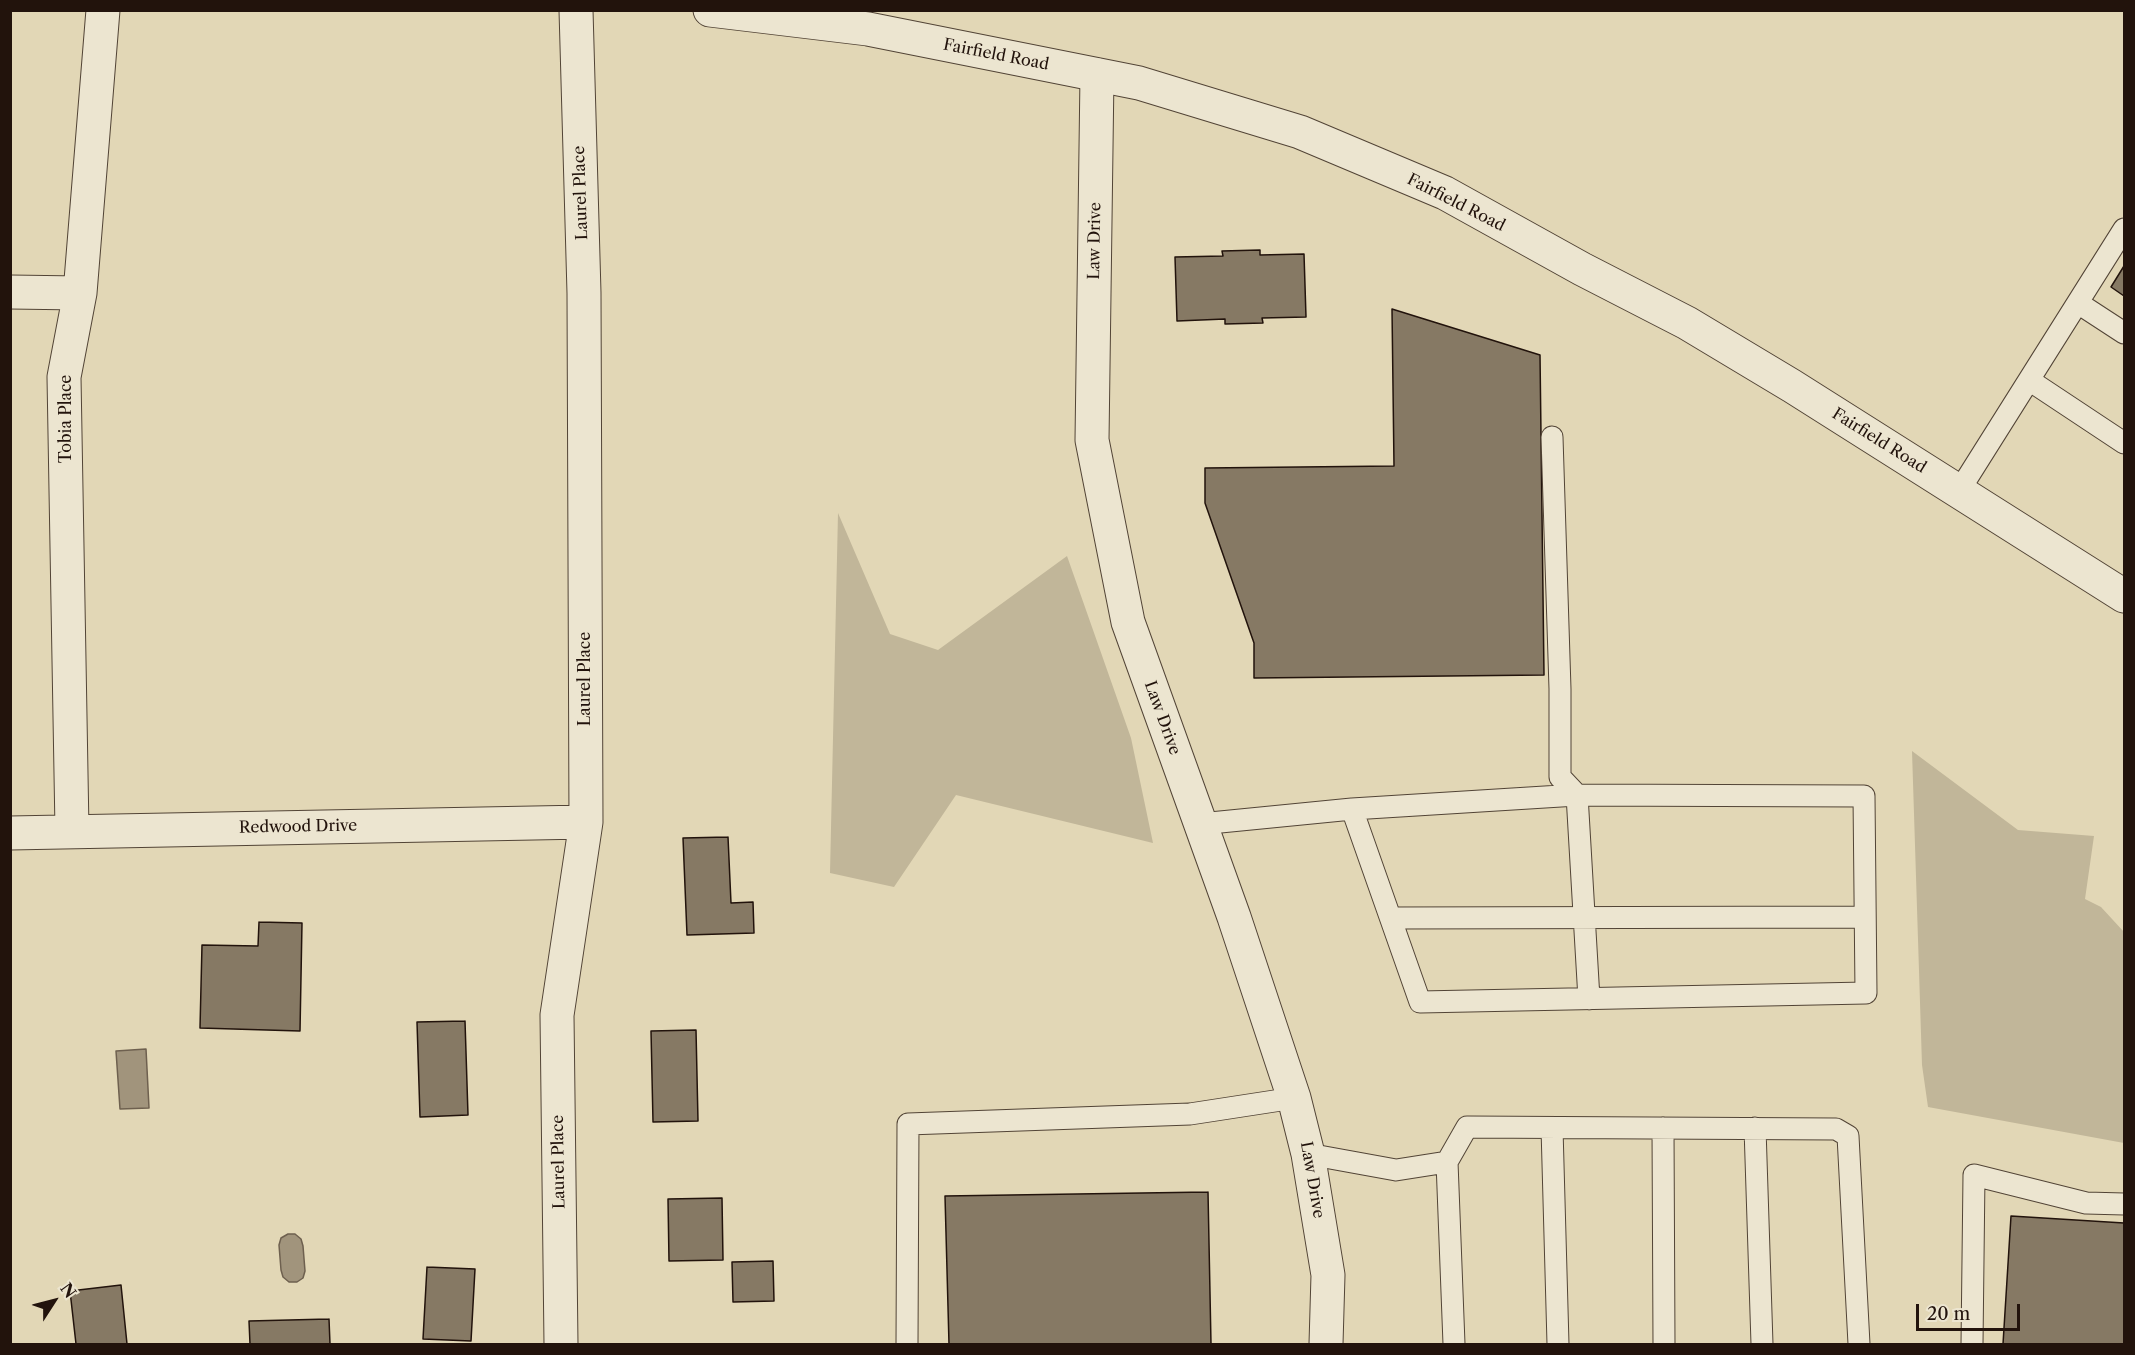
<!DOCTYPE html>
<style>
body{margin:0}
#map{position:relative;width:2135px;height:1355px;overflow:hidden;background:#e2d7b6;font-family:"Libre Caslon Text",serif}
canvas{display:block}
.frame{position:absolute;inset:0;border:12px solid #22130c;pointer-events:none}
.north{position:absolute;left:24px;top:1271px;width:60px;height:60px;-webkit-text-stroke:4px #ece5d0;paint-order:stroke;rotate:54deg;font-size:16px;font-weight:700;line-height:24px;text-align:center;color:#22130c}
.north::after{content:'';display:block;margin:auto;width:21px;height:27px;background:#22130c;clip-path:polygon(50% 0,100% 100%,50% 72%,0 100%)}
.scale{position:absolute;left:1916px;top:1304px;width:104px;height:27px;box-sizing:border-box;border:3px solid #22130c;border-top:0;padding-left:8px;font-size:18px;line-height:21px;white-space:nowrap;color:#22130c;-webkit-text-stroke:4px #ece5d0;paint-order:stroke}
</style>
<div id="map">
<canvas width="2135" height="1355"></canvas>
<div class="frame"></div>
<div class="north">N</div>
<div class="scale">20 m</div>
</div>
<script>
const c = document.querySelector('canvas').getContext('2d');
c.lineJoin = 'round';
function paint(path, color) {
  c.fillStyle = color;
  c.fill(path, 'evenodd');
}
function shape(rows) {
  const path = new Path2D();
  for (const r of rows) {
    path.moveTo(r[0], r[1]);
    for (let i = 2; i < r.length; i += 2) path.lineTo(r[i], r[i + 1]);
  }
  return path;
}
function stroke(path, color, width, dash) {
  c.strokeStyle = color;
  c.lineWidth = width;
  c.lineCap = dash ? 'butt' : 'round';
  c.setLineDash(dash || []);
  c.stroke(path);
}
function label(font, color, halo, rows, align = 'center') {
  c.font = font + ' "Libre Caslon Text",serif';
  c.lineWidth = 5;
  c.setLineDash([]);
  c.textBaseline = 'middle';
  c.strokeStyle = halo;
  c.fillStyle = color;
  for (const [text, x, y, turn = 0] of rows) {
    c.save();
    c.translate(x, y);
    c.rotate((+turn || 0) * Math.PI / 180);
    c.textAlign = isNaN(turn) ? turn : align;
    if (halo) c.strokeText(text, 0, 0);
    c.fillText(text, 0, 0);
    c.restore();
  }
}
paint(shape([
 [838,513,890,634,938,650,1067,556,1131,738,1153,843,956,795,894,887,830,873],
 [1912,751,2018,830,2094,836,2085,899,2101,907,2124,932,2124,1143,1928,1107,1922,1065]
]), '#c1b699');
const water = shape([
 [146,1049,149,1108,120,1109,116,1051,146,1049],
 [288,1234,295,1234,301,1239,303,1246,305,1271,303,1278,297,1282,289,1282,283,1277,281,1270,279,1245,281,1238,288,1234]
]);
paint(water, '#a1947c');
stroke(water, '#6e604f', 1.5);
const building = shape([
 [1260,250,1260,255,1304,254,1306,317,1262,318,1263,323,1225,324,1225,319,1177,321,1175,257,1223,256,1222,251,1260,250],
 [2124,266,2124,296,2111,287,2124,266],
 [1392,309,1540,355,1544,675,1254,678,1254,643,1205,503,1205,468,1394,466,1392,309],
 [728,837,731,903,753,902,754,933,687,935,683,838,728,837],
 [259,922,302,923,300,1031,200,1028,202,945,258,946,259,922],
 [465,1021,468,1115,420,1117,417,1022,465,1021],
 [696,1030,698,1121,653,1122,651,1031,696,1030],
 [1208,1192,1211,1344,949,1344,945,1196,1208,1192],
 [722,1198,723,1260,669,1261,668,1199,722,1198],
 [2011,1216,2124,1223,2124,1344,2003,1344,2011,1216],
 [773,1261,774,1301,733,1302,732,1262,773,1261],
 [427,1267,475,1269,471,1341,423,1339,427,1267],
 [121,1285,127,1344,76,1344,70,1291,121,1285],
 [329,1319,330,1344,250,1344,249,1321,329,1319]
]);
paint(building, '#867964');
stroke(building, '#22130c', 1.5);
const service = shape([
 [2078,303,2124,333],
 [2029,380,2124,443],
 [1552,437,1560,689,1560,777,1577,795,1589,999],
 [1959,491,2124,229],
 [1200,824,1352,809,1420,1002,1866,993,1864,796,1577,795,1352,809],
 [1392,918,1865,917],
 [1552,1128,1558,1344],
 [1663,1128,1664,1344],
 [1755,1128,1762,1344],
 [1308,1154,1396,1170,1447,1162],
 [907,1344,908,1124,1190,1114,1294,1098],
 [1454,1344,1447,1162,1467,1127,1836,1129,1848,1136,1859,1344],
 [1972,1344,1974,1175,2086,1203,2124,1204]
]);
const minor = shape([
 [1097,75,1092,440,1128,622,1234,917,1294,1098,1308,1154,1328,1275,1326,1344],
 [10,292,80,293],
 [72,830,64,377,80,293,103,10],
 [10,833,586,822],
 [561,1344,557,1015,586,822,584,293,576,10]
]);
const tertiary = shape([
 [710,10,868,29,1139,83,1300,132,1445,193,1582,269,1687,323,1792,386,2124,596]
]);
stroke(service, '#524436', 23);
stroke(minor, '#524436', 35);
stroke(tertiary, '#524436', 35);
stroke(service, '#ece5d0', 21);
stroke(minor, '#ece5d0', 33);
stroke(tertiary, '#ece5d0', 33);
label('16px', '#22130c', '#ece5d0', [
 ["Fairfield Road",996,55,11],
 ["Laurel Place",581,193,-92],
 ["Fairfield Road",1456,203,27],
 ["Law Drive",1095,241,-89],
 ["Tobia Place",66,419,-90],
 ["Fairfield Road",1879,441,32],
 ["Laurel Place",585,679,-90],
 ["Law Drive",1162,718,70],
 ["Redwood Drive",298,827,-1],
 ["Laurel Place",559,1162,-91],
 ["Law Drive",1312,1180,80]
]);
</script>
